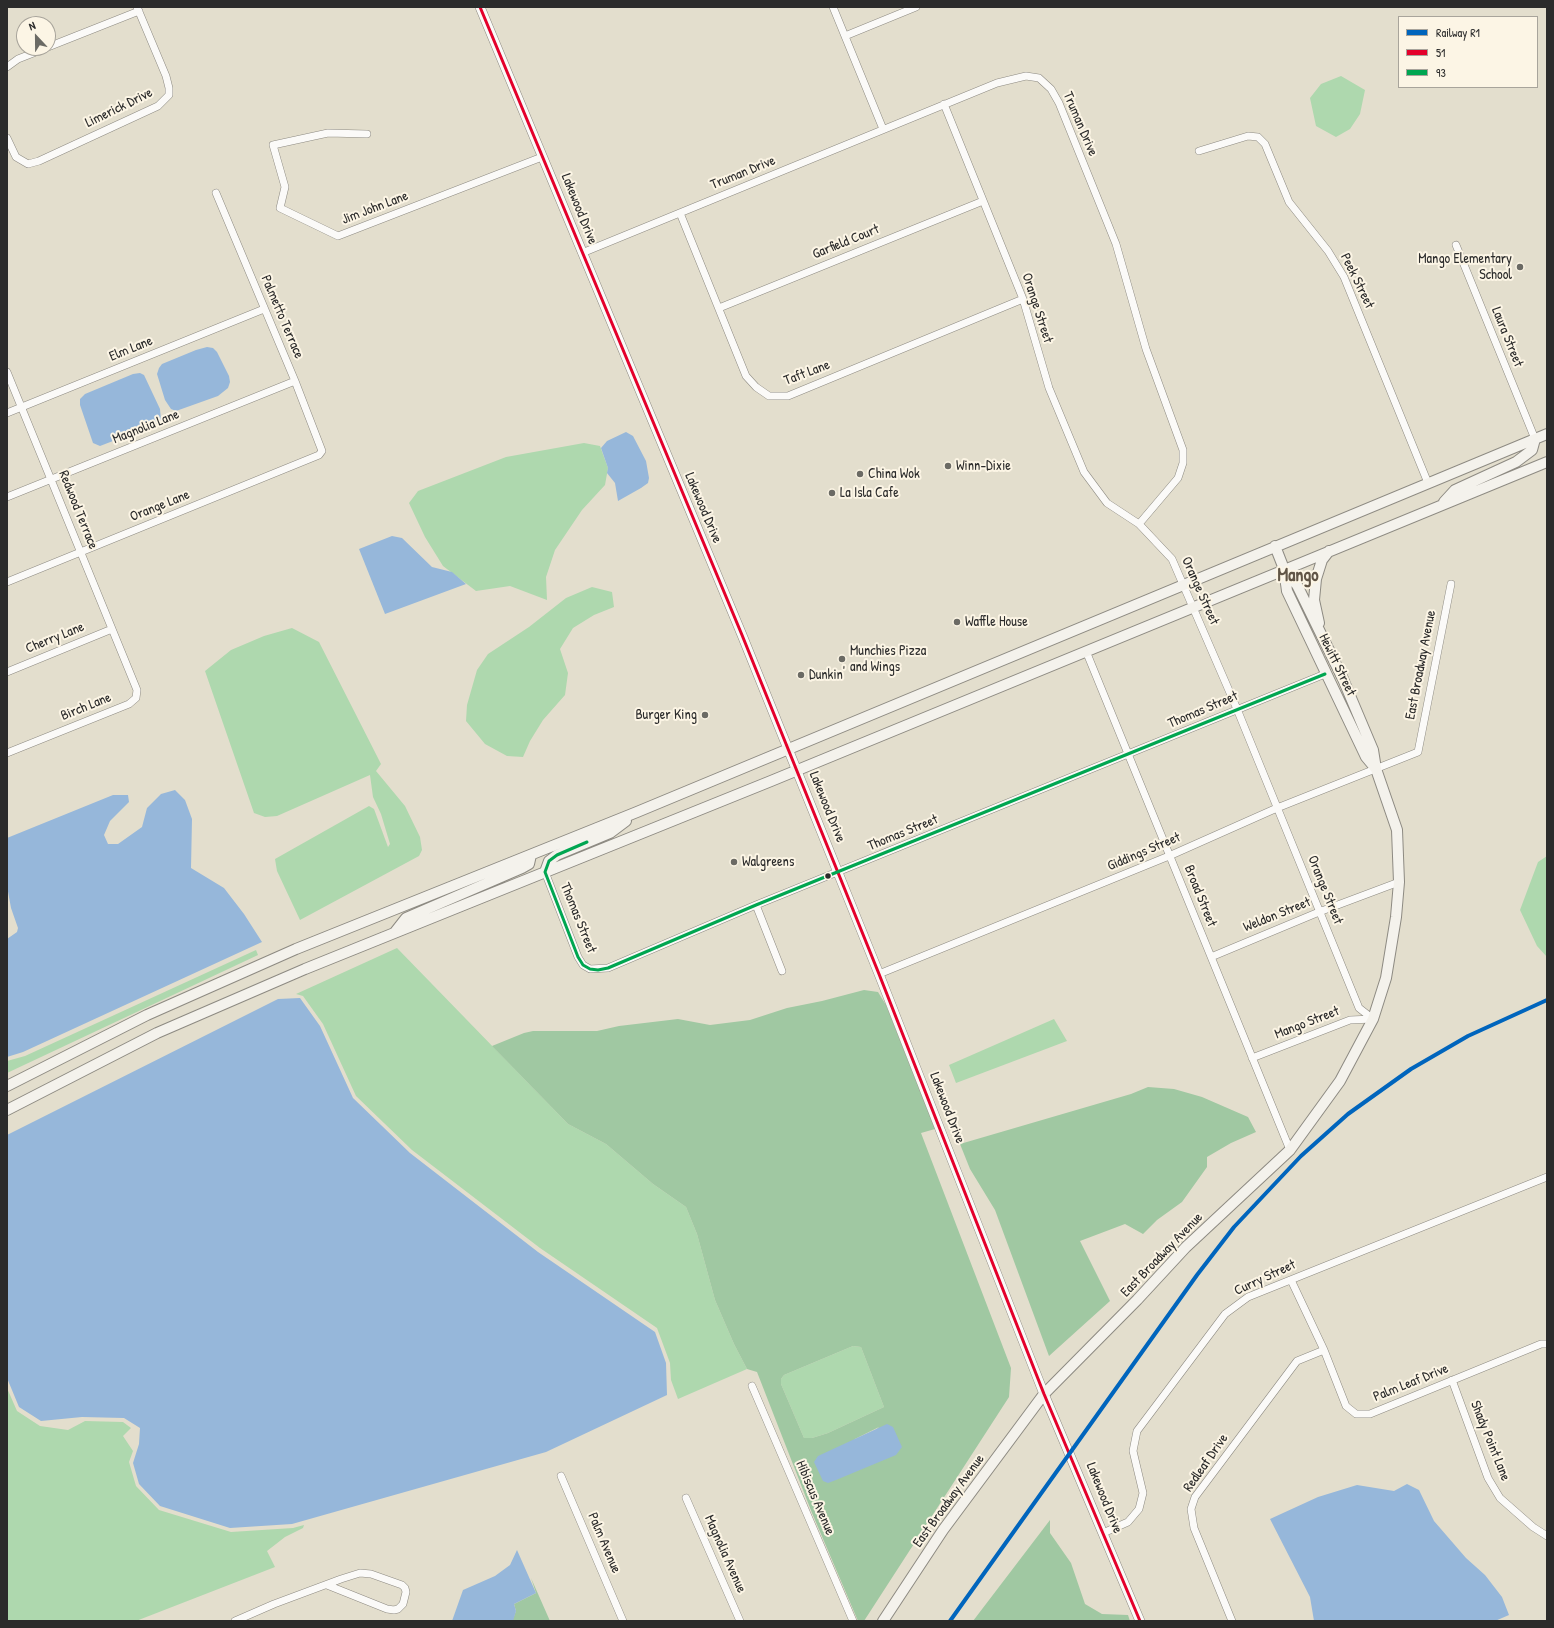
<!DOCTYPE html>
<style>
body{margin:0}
#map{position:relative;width:1554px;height:1628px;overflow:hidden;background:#e3decd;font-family:"Patrick Hand",sans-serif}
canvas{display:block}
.frame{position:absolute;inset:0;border:8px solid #2b2b2b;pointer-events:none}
.legend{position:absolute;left:1398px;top:16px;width:140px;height:72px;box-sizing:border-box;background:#fcf5e5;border:1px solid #a8a49b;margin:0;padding:5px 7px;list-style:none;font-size:12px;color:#2b2b2b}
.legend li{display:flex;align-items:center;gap:8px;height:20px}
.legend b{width:20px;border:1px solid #a8a49b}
.north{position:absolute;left:16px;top:16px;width:40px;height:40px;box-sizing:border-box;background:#fcf5e5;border:1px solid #a8a49b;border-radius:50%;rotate:338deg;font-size:11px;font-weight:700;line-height:16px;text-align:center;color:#2b2b2b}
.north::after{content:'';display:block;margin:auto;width:14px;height:18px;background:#6b6a64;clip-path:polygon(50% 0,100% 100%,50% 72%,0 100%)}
</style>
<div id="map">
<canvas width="1554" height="1628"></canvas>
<div class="frame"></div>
<ul class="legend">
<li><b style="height:5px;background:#0065bd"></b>Railway R1</li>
<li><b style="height:5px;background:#e4002b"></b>51</li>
<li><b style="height:5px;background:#00a651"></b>93</li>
</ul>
<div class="north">N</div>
</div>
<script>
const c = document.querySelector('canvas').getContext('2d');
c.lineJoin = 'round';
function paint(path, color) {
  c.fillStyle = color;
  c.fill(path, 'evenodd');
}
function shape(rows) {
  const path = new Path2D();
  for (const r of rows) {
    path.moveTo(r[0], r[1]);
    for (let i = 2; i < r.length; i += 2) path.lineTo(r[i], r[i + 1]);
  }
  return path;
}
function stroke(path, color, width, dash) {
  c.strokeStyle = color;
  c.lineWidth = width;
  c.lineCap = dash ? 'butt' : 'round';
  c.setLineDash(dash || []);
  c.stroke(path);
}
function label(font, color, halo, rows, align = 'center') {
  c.font = font + ' "Patrick Hand",sans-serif';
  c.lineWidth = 4;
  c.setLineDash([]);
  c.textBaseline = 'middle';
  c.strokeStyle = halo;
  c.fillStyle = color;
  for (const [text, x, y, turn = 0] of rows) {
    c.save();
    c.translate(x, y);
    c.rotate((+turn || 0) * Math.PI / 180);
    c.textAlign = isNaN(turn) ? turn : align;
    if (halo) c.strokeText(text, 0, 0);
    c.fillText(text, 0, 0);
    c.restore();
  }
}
paint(shape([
 [1341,76,1365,90,1360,114,1350,129,1336,137,1316,126,1310,98,1321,84],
 [584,443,600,446,608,468,605,485,582,510,555,550,546,577,547,600,510,586,476,591,443,566,425,537,409,503,418,491,506,457],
 [592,587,612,592,614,607,594,615,573,628,560,649,568,673,565,695,543,720,530,741,523,757,507,756,485,744,466,721,467,705,477,670,488,654,529,627,566,598],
 [292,628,319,642,381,764,376,771,405,806,420,837,422,850,419,856,300,920,277,871,275,859,369,806,374,809,388,847,390,844,381,814,373,797,370,775,277,816,265,817,254,813,205,671,231,650,264,636],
 [1547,856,1547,957,1537,946,1520,910,1538,862],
 [397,948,568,1124,606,1144,653,1184,686,1207,697,1234,715,1300,734,1344,747,1369,678,1399,671,1380,670,1363,657,1328,540,1248,412,1150,356,1096,323,1024,303,996,296,994],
 [256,950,258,955,7,1073,7,1061,25,1056],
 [1054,1019,1067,1041,956,1083,949,1065],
 [853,1346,861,1347,884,1407,828,1433,812,1438,804,1438,781,1384,781,1379,784,1375],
 [7,1388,17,1411,40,1426,68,1430,85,1421,123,1422,131,1428,123,1436,133,1451,129,1462,136,1486,159,1510,231,1532,293,1528,304,1525,303,1528,285,1537,267,1551,275,1567,136,1621,7,1621]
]), '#aed8ae');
paint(shape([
 [864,990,878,992,886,1005,935,1129,921,1133,1011,1368,1009,1397,864,1621,858,1621,812,1513,757,1372,747,1369,734,1344,715,1300,697,1234,686,1207,653,1184,606,1144,568,1124,492,1046,524,1033,533,1031,597,1031,619,1026,678,1019,710,1025,750,1020,787,1008,822,1001],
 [853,1346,861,1347,884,1407,828,1433,812,1438,804,1438,781,1384,781,1379,784,1375],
 [879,1427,823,1481,855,1439],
 [1148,1087,1174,1089,1202,1097,1248,1117,1256,1132,1231,1143,1207,1157,1207,1167,1182,1202,1157,1220,1143,1234,1125,1224,1080,1241,1110,1301,1049,1356,995,1210,970,1169,960,1144,1131,1094],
 [1050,1520,1050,1533,1071,1563,1085,1604,1102,1614,1128,1615,1130,1621,973,1621],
 [531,1578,550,1621,512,1621,516,1611,514,1604,536,1593]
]), '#a0c8a2');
paint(shape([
 [207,347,213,348,217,352,229,376,230,382,228,388,218,396,176,411,171,409,165,400,157,374,159,368,162,364,196,350],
 [140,373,144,375,160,409,161,420,157,424,100,446,93,443,80,405,80,399,85,394,133,374],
 [626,432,633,436,646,461,649,478,648,483,641,488,618,501,615,483,607,473,608,468,601,448,607,441],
 [392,536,402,538,432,567,452,572,466,584,385,614,359,549],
 [175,790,185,800,192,819,191,868,224,888,244,914,262,942,23,1052,7,1057,7,939,17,932,18,928,11,908,7,886,7,838,113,795,128,795,129,802,110,821,104,835,108,844,118,844,142,827,147,808,161,794],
 [300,998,320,1026,353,1098,410,1153,538,1252,655,1332,666,1363,667,1395,546,1452,292,1524,230,1528,160,1506,139,1484,133,1463,139,1444,140,1428,124,1418,82,1417,41,1421,19,1407,7,1378,7,1135,278,999],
 [887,1424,893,1427,902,1447,896,1455,836,1480,828,1483,823,1481,814,1462,818,1456],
 [1407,1484,1419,1490,1434,1521,1466,1558,1485,1575,1502,1597,1509,1615,1495,1621,1314,1621,1310,1597,1270,1519,1318,1497,1357,1485,1394,1491],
 [517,1550,536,1593,514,1604,516,1611,513,1621,452,1621,463,1590,495,1576,510,1565]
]), '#96b7da');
const minor = shape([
 [833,7,883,129],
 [845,36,916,7],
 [48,47,139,11],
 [7,67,18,59,46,48],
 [944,104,1023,299,1049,388,1084,472,1107,503,1139,524,1172,559,1237,709,1359,1008,1373,1019],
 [367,134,328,133,273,145,285,187,280,208,338,236,542,157],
 [7,138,16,157,28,164,39,161,158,106,169,95,169,88,166,76,137,7],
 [1199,151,1248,136,1258,137,1265,144,1289,202,1328,251,1344,277,1428,483],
 [680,213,746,376,756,387,769,396,788,396,1023,299],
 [1456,245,1535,439],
 [582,253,997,83,1026,76,1039,78,1051,89,1059,103,1116,244,1146,349,1183,450,1183,463,1178,478,1139,524],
 [719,308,983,201],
 [7,372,137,690,136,698,129,704,7,753],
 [7,413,264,309],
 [7,497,295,381],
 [7,582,319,455,322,451,295,381,216,193],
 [1086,651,1290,1150],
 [7,672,112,629],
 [545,872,578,957,583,965,590,969,608,968,756,905,1325,674],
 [756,905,782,971],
 [1211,957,1319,912,1399,882],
 [879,974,1169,856,1277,808,1418,752,1451,584],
 [1252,1058,1350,1020,1373,1019],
 [1291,1280,1324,1350,1346,1406,1356,1414,1370,1414,1541,1344,1547,1344],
 [1452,1380,1488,1478,1500,1498,1533,1527,1547,1536],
 [752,1386,853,1621],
 [561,1476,623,1621],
 [686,1498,740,1621],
 [1103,1533,1128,1522,1139,1509,1143,1493,1133,1451,1137,1431,1225,1314,1248,1297,1547,1177],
 [235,1621,274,1604,341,1579,360,1573,371,1574,402,1585,405,1588,406,1592,403,1604,398,1609,394,1610,387,1609,327,1585],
 [1232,1621,1194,1528,1191,1509,1195,1497,1297,1361,1324,1350]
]);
const tertiary = shape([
 [480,7,742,635,879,974,1044,1394,1140,1621]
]);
const secondary = shape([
 [1444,502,1455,490,1516,462,1532,450,1535,439],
 [1275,546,1284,569,1287,591,1366,757,1376,769],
 [1319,623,1314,600,1316,579,1322,560,1329,551],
 [545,872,549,861,557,855,610,833,626,821],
 [395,932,406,918,522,868,529,864,531,855],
 [7,1086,147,1015,296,949,637,812,1547,434],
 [7,1110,157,1033,305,969,771,781,1547,462],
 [883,1621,943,1530,1044,1394,1137,1300,1186,1247,1290,1150,1340,1081,1373,1019,1386,978,1396,917,1399,882,1397,830,1376,769,1373,750,1343,679,1297,585,1284,569]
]);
stroke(minor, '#8d8a82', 8);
stroke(tertiary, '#8d8a82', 10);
stroke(secondary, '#8d8a82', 12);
stroke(minor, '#fbfaf8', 7);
stroke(tertiary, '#fbfaf8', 9);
stroke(secondary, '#f4f2ec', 10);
stroke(shape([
 [950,1621,1197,1275,1234,1227,1301,1156,1348,1114,1411,1069,1468,1036,1547,1000]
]), '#b3b2af', 2.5, [6, 3]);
stroke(shape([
 [480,7,742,635,879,974,1044,1394,1140,1621]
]), '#e4002b', 3);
stroke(shape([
 [587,842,557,855,549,861,545,872,578,957,583,965,590,969,598,970,608,968,756,905,1325,674]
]), '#00a651', 3);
stroke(shape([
 [950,1621,1197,1275,1234,1227,1301,1156,1348,1114,1411,1069,1468,1036,1547,1000]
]), '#0065bd', 4);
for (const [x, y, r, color] of [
 [1520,267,4,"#6b6a64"],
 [948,466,4,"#6b6a64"],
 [860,474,4,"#6b6a64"],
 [832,493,4,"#6b6a64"],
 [957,622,4,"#6b6a64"],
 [842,659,4,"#6b6a64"],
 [801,675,4,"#6b6a64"],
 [705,715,4,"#6b6a64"],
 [734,862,4,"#6b6a64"],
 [828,876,3.5,"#2b2b2b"]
]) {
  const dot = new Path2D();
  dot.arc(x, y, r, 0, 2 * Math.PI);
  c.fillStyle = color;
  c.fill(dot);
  stroke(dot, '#fcf5e5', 1.5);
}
label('14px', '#2b2b2b', '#fcf5e5', [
 ["Limerick Drive",119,108,-26],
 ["Truman Drive",1080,124,67],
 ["Truman Drive",743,173,-22],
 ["Jim John Lane",375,208,-21],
 ["Lakewood Drive",579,209,68],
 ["Garfield Court",846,242,-22],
 ["Peek Street",1357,281,64],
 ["Orange Street",1037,308,72],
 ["Palmetto Terrace",282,317,67],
 ["Laura Street",1507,337,68],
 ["Elm Lane",131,349,-22],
 ["Taft Lane",807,373,-21],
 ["Magnolia Lane",146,427,-22],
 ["Orange Lane",160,506,-22],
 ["Lakewood Drive",703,508,67],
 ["Redwood Terrace",78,510,68],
 ["Orange Street",1200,591,66],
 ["Cherry Lane",55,638,-22],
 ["Hewitt Street",1337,665,64],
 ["East Broadway Avenue",1421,665,-79],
 ["Birch Lane",86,707,-22],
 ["Thomas Street",1203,710,-23],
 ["Lakewood Drive",827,807,68],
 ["Thomas Street",903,833,-22],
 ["Giddings Street",1144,852,-23],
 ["Orange Street",1325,890,68],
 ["Broad Street",1200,896,68],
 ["Weldon Street",1277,915,-22],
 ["Thomas Street",578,918,68],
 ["Mango Street",1307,1023,-21],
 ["Lakewood Drive",947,1108,69],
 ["East Broadway Avenue",1162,1255,-46],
 ["Curry Street",1265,1278,-25],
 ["Palm Leaf Drive",1411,1383,-22],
 ["Shady Point Lane",1490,1441,68],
 ["Redleaf Drive",1206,1463,-55],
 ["Hibiscus Avenue",815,1498,67],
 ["Lakewood Drive",1104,1498,68],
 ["East Broadway Avenue",949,1501,-54],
 ["Palm Avenue",604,1543,67],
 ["Magnolia Avenue",725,1554,66]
]);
label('14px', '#2b2b2b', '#fcf5e5', [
 ["Mango Elementary",1512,259,"right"],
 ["School",1512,275,"right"],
 ["Winn-Dixie",956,466],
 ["China Wok",868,474],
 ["La Isla Cafe",840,493],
 ["Waffle House",965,622],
 ["Munchies Pizza",850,651],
 ["and Wings",850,667],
 ["Dunkin'",809,675],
 ["Burger King",697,715,"right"],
 ["Walgreens",742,862]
], 'left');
label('bold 18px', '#615546', '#fcf5e5', [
 ["Mango",1298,576]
]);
</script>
